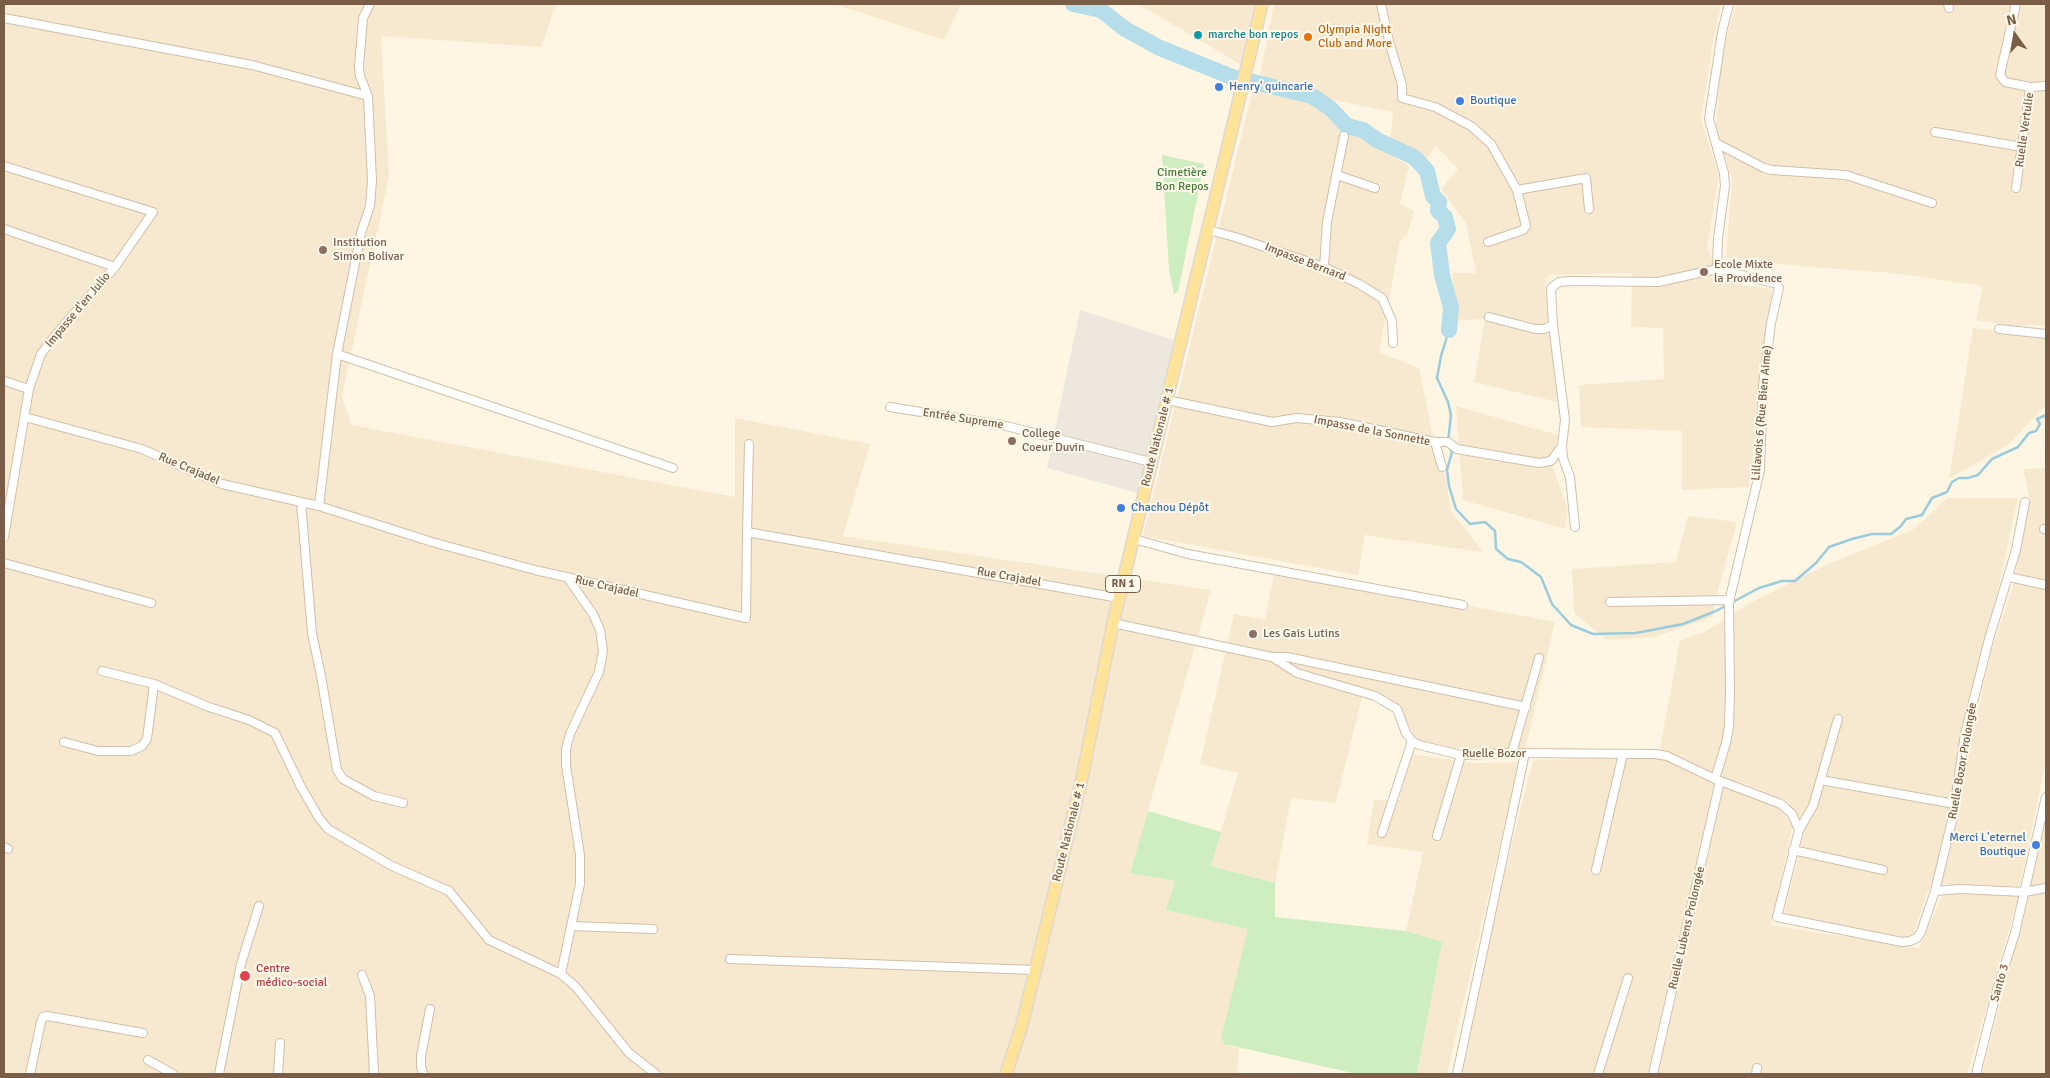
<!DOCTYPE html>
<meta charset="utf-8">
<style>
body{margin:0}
#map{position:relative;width:2050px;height:1078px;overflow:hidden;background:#fef6e3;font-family:Signika,sans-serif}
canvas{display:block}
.frame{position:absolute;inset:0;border:5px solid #795d46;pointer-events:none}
.north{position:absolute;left:1990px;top:10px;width:50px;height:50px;-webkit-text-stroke:4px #fff9eb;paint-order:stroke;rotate:347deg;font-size:14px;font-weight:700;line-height:20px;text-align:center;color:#795d46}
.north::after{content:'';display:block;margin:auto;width:18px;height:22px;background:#795d46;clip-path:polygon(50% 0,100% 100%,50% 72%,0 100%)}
</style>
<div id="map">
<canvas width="2050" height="1078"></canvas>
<div class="frame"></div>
<div class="north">N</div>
</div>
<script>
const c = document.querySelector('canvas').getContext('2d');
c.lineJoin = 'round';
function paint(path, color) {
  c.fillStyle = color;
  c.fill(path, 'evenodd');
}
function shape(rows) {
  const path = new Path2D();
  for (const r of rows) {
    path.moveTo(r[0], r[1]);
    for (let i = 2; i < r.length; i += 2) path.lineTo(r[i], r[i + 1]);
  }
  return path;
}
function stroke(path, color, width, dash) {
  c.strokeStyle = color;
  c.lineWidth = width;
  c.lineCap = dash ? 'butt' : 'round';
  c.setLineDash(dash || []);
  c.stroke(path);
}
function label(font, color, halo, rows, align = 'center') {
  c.font = font + ' Signika,sans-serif';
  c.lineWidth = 4;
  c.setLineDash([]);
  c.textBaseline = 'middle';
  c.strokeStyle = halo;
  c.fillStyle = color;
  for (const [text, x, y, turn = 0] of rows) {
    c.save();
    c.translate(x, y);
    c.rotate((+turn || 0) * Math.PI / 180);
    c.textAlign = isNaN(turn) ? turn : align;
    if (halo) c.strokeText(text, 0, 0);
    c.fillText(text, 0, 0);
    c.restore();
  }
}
paint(shape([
 [4,4,556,4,541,47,381,36,389,176,342,396,351,425,735,497,735,418,870,444,843,536,1211,590,1130,873,1175,881,1167,910,1249,929,1221,1038,1224,1044,1239,1049,1237,1074,4,1074],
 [834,4,961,4,944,40],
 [1138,4,1260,4,1245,67],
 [1274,4,1721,4,1713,42,1701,120,1719,175,1707,248,1716,268,1742,285,1773,289,1749,487,1682,490,1682,431,1581,427,1579,385,1664,379,1663,328,1631,327,1632,273,1549,275,1545,286,1557,402,1474,382,1485,319,1458,320,1452,273,1476,273,1466,223,1441,189,1458,169,1436,146,1426,159,1390,142,1393,112,1334,100,1259,81],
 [1736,4,2046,4,2046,325,2014,326,1976,320,1983,286,1892,273,1799,266,1726,258,1732,178,1716,129,1721,56],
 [1253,89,1315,104,1374,145,1409,166,1400,204,1414,211,1407,235,1400,241,1379,352,1419,368,1432,432,1441,451,1451,511,1483,552,1365,535,1358,575,1143,536],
 [1973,328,2022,334,2046,332,2046,405,2008,445,1949,479],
 [1456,406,1558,435,1552,465,1568,510,1565,529,1463,500],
 [2046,468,2046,760,2020,886,1940,884,1991,651,2012,590,2030,500,2023,469],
 [1947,498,2018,498,1937,866,1911,940,1783,917,1805,830,1788,801,1742,783,1715,779,1660,748,1680,641,1704,632,1754,601,1826,565,1914,529],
 [1688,516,1737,522,1714,604,1713,617,1654,637,1607,640,1574,613,1572,569,1676,562],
 [1275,569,1555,622,1525,750,1469,750,1419,743,1399,709,1364,689,1336,803,1291,798,1275,883,1211,866,1238,773,1200,764,1234,614,1265,620],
 [1412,754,1474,763,1519,762,1447,1074,1417,1074,1442,942,1406,931,1423,852,1367,844,1374,800,1399,800],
 [1658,757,1776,806,1793,824,1771,925,1919,948,1943,894,2019,895,1967,1074,1454,1074,1533,760],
 [2046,810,2046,1074,1982,1074,2030,886]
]), '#f7e9d0');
paint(shape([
 [1080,310,1174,340,1138,493,1047,468]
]), '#ede7de');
paint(shape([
 [1162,155,1204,164,1178,292,1174,294,1169,270],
 [1148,811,1221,832,1211,866,1275,883,1275,917,1406,931,1442,942,1417,1074,1357,1074,1224,1044,1221,1038,1248,929,1166,910,1175,881,1130,873]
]), '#ceedc0');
stroke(shape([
 [1448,442,1451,415,1448,402,1437,378,1441,356,1449,330],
 [1449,447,1452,452,1447,470,1449,486,1456,509,1470,524,1485,522,1495,531,1496,549,1508,559,1521,562,1541,577,1552,604,1571,625,1593,634,1636,633,1683,624,1716,611,1759,588,1782,581,1795,581,1816,563,1829,547,1852,539,1872,534,1891,534,1901,526,1906,519,1922,515,1932,498,1947,492,1952,482,1959,478,1968,478,1978,475,1992,459,2018,447,2029,433,2036,431,2040,424,2037,419,2046,415]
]), '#9accdd', 2.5);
stroke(shape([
 [1073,4,1101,10,1125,29,1160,48,1232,77,1312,96,1330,108,1347,126,1363,130,1377,140,1414,157,1427,171,1433,196,1439,202,1438,211,1445,217,1448,229,1438,243,1442,275,1451,308,1449,330]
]), '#b5ddea', 16);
const street = shape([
 [1381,4,1389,41,1402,85,1402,98,1435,107,1471,126,1491,144,1517,190,1586,178,1589,209],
 [1948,4,1949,8],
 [2016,4,2000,75,2005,82,2030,87],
 [4,18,252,65,368,96],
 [1935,132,2022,147],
 [1716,143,1764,168,1772,170,1846,175,1932,203],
 [4,166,153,212,115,267,58,332,41,354,29,389,4,537],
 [1337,175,1375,188],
 [2016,188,2030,87,2046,86],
 [4,229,115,267],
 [1208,230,1235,237,1324,267,1359,284,1382,298,1392,321,1393,343],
 [1488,242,1523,230,1526,226,1517,190],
 [1324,267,1327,222,1344,136],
 [1489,317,1535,329,1544,329,1553,325],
 [1999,329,2046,334],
 [337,354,673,468],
 [4,381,29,389],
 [1167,400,1272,422,1297,418,1340,422,1435,442,1442,467],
 [890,407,1002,425,1151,462],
 [25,417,142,449,222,484,319,506,432,542,535,570,746,618,747,532,1119,598],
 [1435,442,1448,442,1457,449,1539,463,1551,461,1562,446,1565,420,1553,325,1551,288,1559,282,1571,281,1658,282,1717,269],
 [1562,446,1563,458,1570,477,1575,527],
 [301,502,312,633,321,676,337,770,343,779,374,796,403,803],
 [319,506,337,354,361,233,370,206,372,181,368,96,360,76,359,66,363,18,370,4],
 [2044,529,2046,529],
 [747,532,749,444],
 [1134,539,1188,554,1463,605],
 [4,563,151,603],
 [2009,577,2046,585],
 [1610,602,1730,600],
 [1113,623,1272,657,1297,673,1375,696,1397,709,1406,733,1412,741,1419,745,1461,755,1512,753,1655,754,1667,756,1715,779,1781,804,1792,814,1799,830,1777,917,1902,942,1910,941,1917,938,1921,932,1935,891,1953,816,1965,734,1989,639,2016,550,2025,502],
 [1272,657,1287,657,1526,707],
 [102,671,154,684,209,707,249,720,275,733,300,785,319,818,328,829,392,866,449,891,489,940,561,974,576,987,629,1053,656,1074],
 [64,742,98,751,131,751,142,746,147,739,154,684],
 [1512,753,1539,658],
 [1715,779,1726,743,1729,727,1730,693,1729,602,1760,470,1763,385,1771,323,1779,288,1777,284,1717,269,1718,238,1725,186,1724,173,1709,119,1722,32,1729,4],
 [1821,780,1955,804],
 [1799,830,1813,806,1838,719],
 [1382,833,1412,741],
 [1437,836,1461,755],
 [4,847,8,849],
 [1793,850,1883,870],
 [1596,870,1623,754],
 [1935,891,1960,889,2024,892,2046,888],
 [571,926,653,929],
 [730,959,1035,970],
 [561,974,580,884,580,855,566,765,566,749,570,734,599,672,603,651,600,630,593,614,567,577],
 [362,975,370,996,374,1074],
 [148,1060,173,1074],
 [30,1074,41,1022,43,1017,47,1016,143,1033],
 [219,1074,241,964,259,906],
 [278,1074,280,1043],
 [424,1074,421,1068,421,1056,430,1009],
 [1457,1074,1525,753],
 [1598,1074,1628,978],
 [1653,1074,1720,781],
 [1756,1074,1757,1068],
 [1976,1074,1997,990,2015,933,2046,797]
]);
const primary = shape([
 [1006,1074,1022,1025,1082,778,1113,623,1262,4]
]);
stroke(street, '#d1bea8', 10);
stroke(primary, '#dfd8d3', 14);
stroke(street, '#fff', 8);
stroke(primary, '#ffe399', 11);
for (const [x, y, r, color] of [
 [1198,35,5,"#0f9aa8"],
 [1308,37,5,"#e8710a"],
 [1219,87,5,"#3f7fe0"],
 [1460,101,5,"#3f7fe0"],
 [323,250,5,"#8d6e63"],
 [1704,272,5,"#8d6e63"],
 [1012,441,5,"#8d6e63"],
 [1121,508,5,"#3f7fe0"],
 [1253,634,5,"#8d6e63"],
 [2036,845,5,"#3f7fe0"],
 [245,976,6,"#e0444e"]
]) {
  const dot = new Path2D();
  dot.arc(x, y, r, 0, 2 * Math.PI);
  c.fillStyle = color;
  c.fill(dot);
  stroke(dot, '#fff9eb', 2);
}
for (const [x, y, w] of [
 [1123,584,35]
]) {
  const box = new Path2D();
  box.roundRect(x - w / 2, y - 8.5, w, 17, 4);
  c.fillStyle = '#fff9eb';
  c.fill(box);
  stroke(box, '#795d46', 1);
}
label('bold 11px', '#795d46', null, [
 ["RN 1",1123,584]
]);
label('12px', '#c56008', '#fff9eb', [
 ["Olympia Night",1318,30],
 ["Club and More",1318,44]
], 'left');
label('12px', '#0d838f', '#fff9eb', [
 ["marche bon repos",1208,35]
], 'left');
label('12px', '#366cbe', '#fff9eb', [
 ["Henry' quincarie",1229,87],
 ["Boutique",1470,101],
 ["Chachou Dépôt",1131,508],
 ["Merci L'eternel",2026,838,"right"],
 ["Boutique",2026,852,"right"]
], 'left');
label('12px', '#795d46', '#fff9eb', [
 ["Ruelle Vertulie",2025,130,-82],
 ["Impasse Bernard",1305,262,21],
 ["Impasse d'en Julio",78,310,-50],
 ["Lillavois 6 (Rue Bien Aime)",1762,413,-85],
 ["Entrée Supreme",963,419,9],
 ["Impasse de la Sonnette",1372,431,11],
 ["Route Nationale # 1",1158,437,-76],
 ["Rue Crajadel",189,469,23],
 ["Rue Crajadel",1009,577,10],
 ["Rue Crajadel",607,587,13],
 ["Ruelle Bozor",1494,754],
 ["Ruelle Bozor Prolongée",1963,761,-80],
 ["Route Nationale # 1",1069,832,-76],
 ["Ruelle Lubens Prolongée",1687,928,-77],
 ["Santo 3",2000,983,-74]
]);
label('12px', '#477a3b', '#fff9eb', [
 ["Cimetière",1182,173],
 ["Bon Repos",1182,187]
]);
label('12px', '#785e54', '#fff9eb', [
 ["Institution",333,243],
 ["Simon Bolivar",333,257],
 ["Ecole Mixte",1714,265],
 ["la Providence",1714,279],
 ["College",1022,434],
 ["Coeur Duvin",1022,448],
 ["Les Gais Lutins",1263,634]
], 'left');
label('12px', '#be3a42', '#fff9eb', [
 ["Centre",256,969],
 ["médico-social",256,983]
], 'left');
</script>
